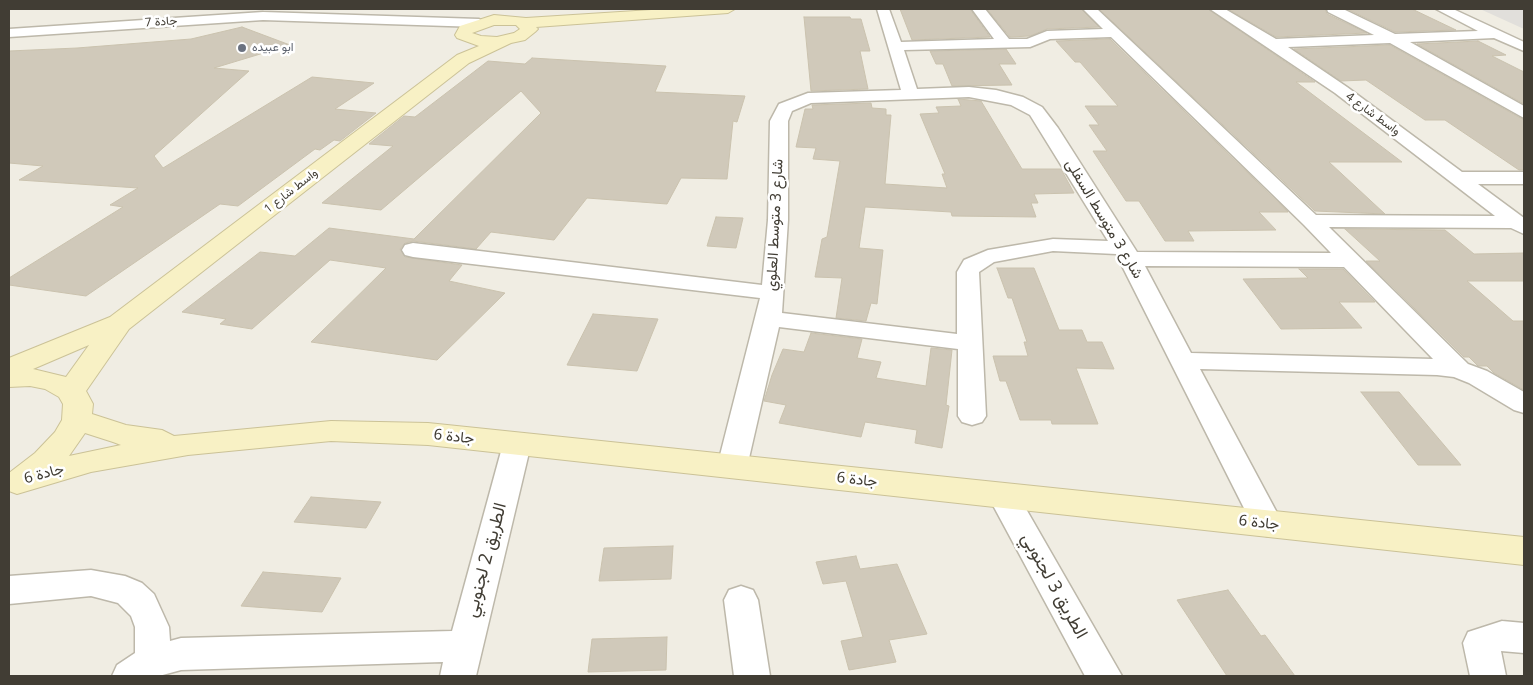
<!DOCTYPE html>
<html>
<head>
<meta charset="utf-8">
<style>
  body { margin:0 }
  #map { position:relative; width:1533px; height:685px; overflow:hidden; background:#f0ede3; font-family:"Noto Sans",sans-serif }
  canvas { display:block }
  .frame { position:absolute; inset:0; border:10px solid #413d34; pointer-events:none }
</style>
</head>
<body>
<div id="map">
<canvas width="1533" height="685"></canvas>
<div class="frame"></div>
</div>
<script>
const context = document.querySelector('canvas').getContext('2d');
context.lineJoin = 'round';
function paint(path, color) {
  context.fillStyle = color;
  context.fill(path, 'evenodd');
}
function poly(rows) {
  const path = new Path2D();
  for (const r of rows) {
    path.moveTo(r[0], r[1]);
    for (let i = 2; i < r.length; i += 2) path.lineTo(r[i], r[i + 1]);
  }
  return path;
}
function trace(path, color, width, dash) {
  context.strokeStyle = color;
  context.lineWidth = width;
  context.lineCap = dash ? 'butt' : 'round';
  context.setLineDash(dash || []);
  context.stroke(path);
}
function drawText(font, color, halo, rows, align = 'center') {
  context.font = font + ' "Noto Sans",Vazirmatn,sans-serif';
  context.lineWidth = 5;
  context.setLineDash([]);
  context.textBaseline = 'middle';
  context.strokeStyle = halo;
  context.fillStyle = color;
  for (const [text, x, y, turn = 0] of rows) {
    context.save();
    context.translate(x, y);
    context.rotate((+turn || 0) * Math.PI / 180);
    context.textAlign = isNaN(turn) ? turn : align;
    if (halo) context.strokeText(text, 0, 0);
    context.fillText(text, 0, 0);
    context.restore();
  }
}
const parking = poly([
  [1480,9,1524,9,1524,29]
]);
const building = poly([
  [900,9,970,9,990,37,912,40,900,9],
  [987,9,1081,9,1099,27,1047,29,1030,36,1010,37,987,9],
  [1099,9,1208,9,1315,82,1296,82,1402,162,1329,162,1385,214,1315,211,1099,9],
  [1228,9,1325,9,1327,14,1367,33,1276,37,1228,9],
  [1347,9,1412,9,1456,30,1395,32,1347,9],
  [804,17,850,17,851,19,861,19,870,51,860,51,868,89,811,91,804,17],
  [242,27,290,45,214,68,249,71,154,156,163,168,312,77,374,83,335,109,376,113,340,141,334,140,320,150,315,149,238,206,220,204,86,296,9,285,9,278,123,207,110,205,138,188,19,180,43,166,9,163,9,51,77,48,191,39,242,27],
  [1110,39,1288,212,1259,212,1276,230,1188,231,1194,241,1165,241,1139,201,1126,201,1093,151,1107,151,1089,125,1099,125,1085,106,1118,106,1080,62,1075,62,1056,41,1110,39],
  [1478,41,1506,55,1492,56,1524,72,1524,104,1417,44,1478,41],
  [1390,45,1524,120,1524,170,1519,170,1445,120,1425,120,1366,80,1341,81,1294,49,1390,45],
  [1006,49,1016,64,999,64,1012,85,952,86,943,64,936,64,930,51,1006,49],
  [532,58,666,66,655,92,745,96,737,122,733,121,727,179,681,178,667,204,587,198,554,240,491,232,476,249,413,241,405,243,400,249,405,257,462,265,449,281,505,293,437,360,311,342,386,268,330,260,252,329,220,324,226,319,182,312,260,252,295,256,329,228,414,239,541,113,521,91,381,210,322,203,393,146,369,144,404,116,415,117,488,61,525,64,532,58],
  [958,99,981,101,1022,169,1061,169,1074,193,1034,194,1038,203,1031,203,1036,217,952,216,951,212,865,207,859,248,883,250,877,304,871,303,866,321,836,318,842,278,815,277,822,239,827,237,840,161,813,159,816,148,796,147,805,109,813,109,812,105,871,103,872,108,886,109,886,115,891,115,885,184,947,188,942,174,945,174,920,114,939,113,936,107,961,106,958,99],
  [716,217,743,218,736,248,707,246,716,217],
  [1345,229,1445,230,1474,254,1524,253,1524,281,1467,281,1513,321,1524,321,1524,390,1494,373,1487,366,1478,366,1469,357,1464,357,1366,261,1380,261,1345,229],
  [997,268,1034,268,1059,330,1082,330,1087,342,1102,342,1114,369,1076,368,1098,424,1052,424,1051,420,1020,420,1006,381,1000,381,993,356,1028,356,1024,342,1027,342,1012,298,1008,298,997,268],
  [1299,269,1343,269,1375,302,1339,302,1362,328,1281,329,1243,279,1308,278,1299,269],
  [593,314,658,319,637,371,567,365,593,314],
  [811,333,862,339,857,358,881,362,876,378,926,386,931,348,952,350,946,405,949,406,942,448,915,443,917,430,865,422,861,437,779,423,786,405,764,401,772,375,783,349,804,352,811,333],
  [1361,392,1399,392,1461,465,1418,465,1361,392],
  [311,497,381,502,366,528,294,522,311,497],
  [673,546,671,579,599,581,604,548,673,546],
  [856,556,860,569,897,564,927,634,889,640,896,662,849,670,841,641,863,637,846,581,823,584,816,562,856,556],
  [263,572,341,578,322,612,241,606,263,572],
  [1228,590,1261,636,1265,635,1295,676,1227,676,1177,600,1228,590],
  [667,637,666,670,588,672,592,639,667,637]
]);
const street = poly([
  [877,9,889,9,901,42,994,39,972,9,985,9,1009,39,1027,39,1047,31,1103,29,1083,9,1097,9,1316,215,1495,216,1335,93,1210,9,1225,9,1276,39,1374,35,1328,12,1327,9,1343,9,1395,34,1478,31,1436,9,1453,9,1524,42,1524,51,1494,38,1410,42,1524,106,1524,118,1390,43,1288,47,1347,87,1462,172,1524,172,1524,184,1478,184,1524,218,1524,234,1511,228,1329,227,1468,364,1487,371,1524,392,1524,413,1514,410,1469,383,1454,377,1437,375,1200,369,1283,524,1278,532,1267,536,1256,532,1116,254,1053,251,994,262,979,272,986,416,982,422,972,425,962,422,958,416,958,349,779,327,747,467,742,474,732,477,722,474,717,467,760,298,413,257,405,255,402,250,405,245,413,243,762,285,768,220,770,121,779,104,808,93,901,90,877,9],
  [1111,37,1304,225,1331,253,1137,252,1058,128,1042,107,1023,97,996,90,969,87,917,89,904,50,1030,47,1050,39,1111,37],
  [969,97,1011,105,1030,115,1108,241,1053,239,988,250,964,260,957,272,957,334,782,313,788,220,788,121,792,111,811,103,969,97],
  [1145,266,1344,267,1433,359,1191,353,1145,266],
  [263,12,479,19,486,23,479,27,263,20,9,37,9,29,263,12],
  [517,434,527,437,531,444,476,676,440,676,443,662,181,670,159,676,112,676,117,665,135,653,135,627,131,616,118,603,91,596,9,604,9,576,91,570,125,576,142,583,154,594,169,627,170,641,181,638,452,631,503,444,507,437,517,434],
  [1003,485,1014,488,1122,676,1085,676,988,496,992,488,1003,485],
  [741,586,753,590,758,600,770,676,734,676,724,600,729,590,741,586],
  [1502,621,1524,623,1524,653,1501,651,1506,676,1470,676,1463,643,1468,632,1502,621]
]);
const secondary = poly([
  [667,9,735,9,728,13,536,27,538,29,535,32,525,40,511,43,469,63,129,329,86,391,93,404,92,414,126,425,162,430,174,436,331,421,428,423,1524,537,1524,565,428,445,331,441,188,455,91,472,17,494,9,491,9,473,35,453,55,432,62,420,63,404,59,397,45,389,30,386,9,387,9,358,110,317,457,55,479,46,457,38,455,35,460,26,494,15,526,18,667,9],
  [494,25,516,25,520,29,514,33,497,37,481,36,472,33,494,25],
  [89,345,66,377,33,369,89,345],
  [85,433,113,442,121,445,69,456,85,433]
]);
const markers = [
  [242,48,5,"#6b7280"]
];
const farStreetnames = [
  ["جادة 7",161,22,-4],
  ["واسط شارع 4",1373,114,36],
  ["واسط شارع 1",291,191,-38]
];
const farWorshipnames = [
  ["ابو عبيده",252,48]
];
const streetNames = [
  ["شارع 3 متوسط السفلى",1104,219,59],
  ["شارع 3 متوسط العلوي",775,225,-87],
  ["جادة 6",454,437,6],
  ["جادة 6",44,474,-15],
  ["جادة 6",857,480,6],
  ["جادة 6",1259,523,6]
];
const nearStreetnames = [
  ["الطريق 2 لجنوبي",486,560,-75],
  ["الطريق 3 لجنوبي",1054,586,61]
];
paint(parking, '#e1dfdb');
paint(building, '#d0c9ba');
trace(building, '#cac2ae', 1);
trace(street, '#bdb8aa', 3);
trace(secondary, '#cbc297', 2);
paint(street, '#fff');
paint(secondary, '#f8f1c5');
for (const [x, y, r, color] of markers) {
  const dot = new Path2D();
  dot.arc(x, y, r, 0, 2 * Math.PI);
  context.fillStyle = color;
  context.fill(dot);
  trace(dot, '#fff', 2);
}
drawText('12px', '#413d34', '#fff', farStreetnames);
drawText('12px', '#5b616d', '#fff', farWorshipnames, 'left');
drawText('15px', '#413d34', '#fff', streetNames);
drawText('18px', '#413d34', '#fff', nearStreetnames);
</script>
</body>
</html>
